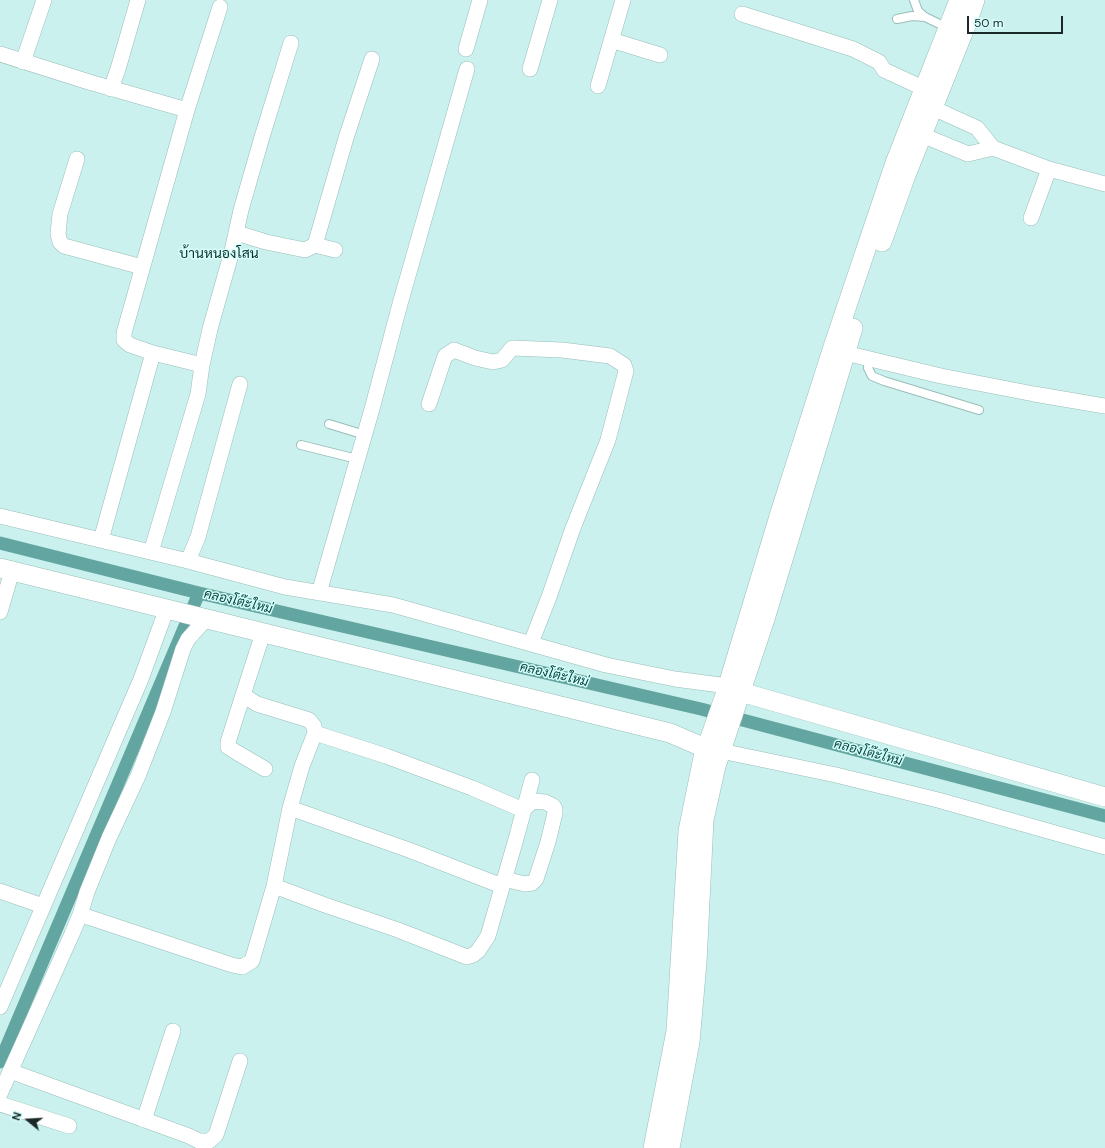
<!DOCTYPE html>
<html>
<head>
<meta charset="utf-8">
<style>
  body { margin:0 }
  #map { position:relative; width:1105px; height:1148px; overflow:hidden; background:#caf1ed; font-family:"DM Sans",sans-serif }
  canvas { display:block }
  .north { position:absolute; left:8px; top:1100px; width:40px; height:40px; -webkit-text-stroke:3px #d7fffb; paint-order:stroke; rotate:288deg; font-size:11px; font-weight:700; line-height:16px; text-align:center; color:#1a2928 }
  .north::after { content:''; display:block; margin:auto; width:14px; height:18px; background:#1a2928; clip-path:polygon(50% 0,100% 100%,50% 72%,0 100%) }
  .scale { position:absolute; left:967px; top:16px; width:96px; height:18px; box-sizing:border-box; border:2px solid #1a2928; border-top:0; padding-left:5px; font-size:12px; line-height:14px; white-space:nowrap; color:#1a2928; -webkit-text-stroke:3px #d7fffb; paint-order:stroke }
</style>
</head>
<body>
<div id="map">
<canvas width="1105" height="1148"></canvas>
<div class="north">N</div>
<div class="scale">50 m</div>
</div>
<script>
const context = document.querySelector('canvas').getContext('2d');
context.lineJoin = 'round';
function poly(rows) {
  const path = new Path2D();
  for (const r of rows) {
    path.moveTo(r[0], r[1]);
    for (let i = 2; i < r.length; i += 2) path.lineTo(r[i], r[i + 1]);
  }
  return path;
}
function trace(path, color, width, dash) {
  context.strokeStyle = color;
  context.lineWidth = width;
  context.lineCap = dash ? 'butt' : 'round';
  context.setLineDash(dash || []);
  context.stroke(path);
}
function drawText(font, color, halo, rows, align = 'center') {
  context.font = font + ' "DM Sans",Sarabun,sans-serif';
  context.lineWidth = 3;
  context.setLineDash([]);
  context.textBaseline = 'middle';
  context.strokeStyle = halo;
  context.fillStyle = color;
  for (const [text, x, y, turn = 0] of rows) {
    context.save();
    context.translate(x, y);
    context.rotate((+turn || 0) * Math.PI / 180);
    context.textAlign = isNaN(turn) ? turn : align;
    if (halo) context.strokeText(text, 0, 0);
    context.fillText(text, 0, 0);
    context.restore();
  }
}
const canal = poly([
  [0,543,199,593,701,709,1105,816],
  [0,1062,199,593]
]);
const service = poly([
  [914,0,918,11,925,17,948,28],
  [897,19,912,16,925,17],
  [869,359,868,368,872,376,884,381,979,410],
  [329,424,365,435],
  [301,445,357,459]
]);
const minor = poly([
  [742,14,853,49,879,62,884,70,925,89],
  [611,40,660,55],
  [466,49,480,0],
  [0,54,89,82,187,110],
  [23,62,44,0],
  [530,69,550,0],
  [598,86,623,0],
  [111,89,118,69,138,0],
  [933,108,977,128,993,148,1049,169,1105,184],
  [922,135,968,154,993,148],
  [77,159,60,214,58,234,60,242,64,246,142,267],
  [1031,218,1049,169],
  [237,233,266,242,305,250,315,245,346,138,372,59],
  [315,245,335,250],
  [845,353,941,376,1034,394,1105,406],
  [202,365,153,353,130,345,124,340,124,333,187,110,220,7],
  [429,404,445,356,454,350,475,358,493,362,502,360,512,348,562,350,610,356,624,365,626,371,608,440,573,528,549,597,531,643],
  [0,516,188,561,285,587,393,605,606,665,675,679,728,686],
  [101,540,153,353],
  [151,552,198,394,202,365,210,329,232,251,241,210,262,137,291,43],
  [188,561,198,537,240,384],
  [319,593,372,409,400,304,467,69],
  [0,612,12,571],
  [243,695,228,742,228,747,236,752,265,769],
  [315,733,386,756,472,788,523,810],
  [721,751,836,775,938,800,1105,847],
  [290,808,409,850,502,886],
  [504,879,525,884,532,883,536,879,548,842,555,813,555,809,553,806,545,802,533,801,523,810],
  [274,886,325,905,398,930,467,957,473,955,478,951,488,936,516,839,532,780],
  [0,891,43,906],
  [80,915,91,918,232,965,242,967,252,961,274,886,290,808,302,766,315,733,314,726,309,720,257,704,243,695,263,633],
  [0,1007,141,679,167,608],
  [10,1071,189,1136,199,1141,209,1141,216,1135,240,1061],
  [0,1094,72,934,80,915,87,892,109,838,138,776,163,712,183,649,188,639,206,619],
  [0,1104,69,1126],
  [144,1120,173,1031]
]);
const tertiary = poly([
  [882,242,906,175,967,23,975,0],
  [0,568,670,733,705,748,717,750],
  [730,687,741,692,1105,797],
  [653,1148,676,1031,688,831,705,748,710,738,725,695,780,513,833,347,895,163,959,0],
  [670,1148,690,1042,697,963,704,820,716,766,765,619,853,328]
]);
const waterNames = [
  ["คลองโต๊ะใหม่",238,602,13],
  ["คลองโต๊ะใหม่",554,675,13],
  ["คลองโต๊ะใหม่",868,753,15]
];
const quarterNames = [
  ["บ้านหนองโสน",219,254]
];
trace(canal, '#63a5a0', 13);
trace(service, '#98beba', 10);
trace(minor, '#98beba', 16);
trace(tertiary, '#98beba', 20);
trace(service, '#fff', 8);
trace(minor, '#fff', 15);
trace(tertiary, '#fff', 19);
drawText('italic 13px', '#074643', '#d7fffb', waterNames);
drawText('14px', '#0d302e', '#d7fffb', quarterNames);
</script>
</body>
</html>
